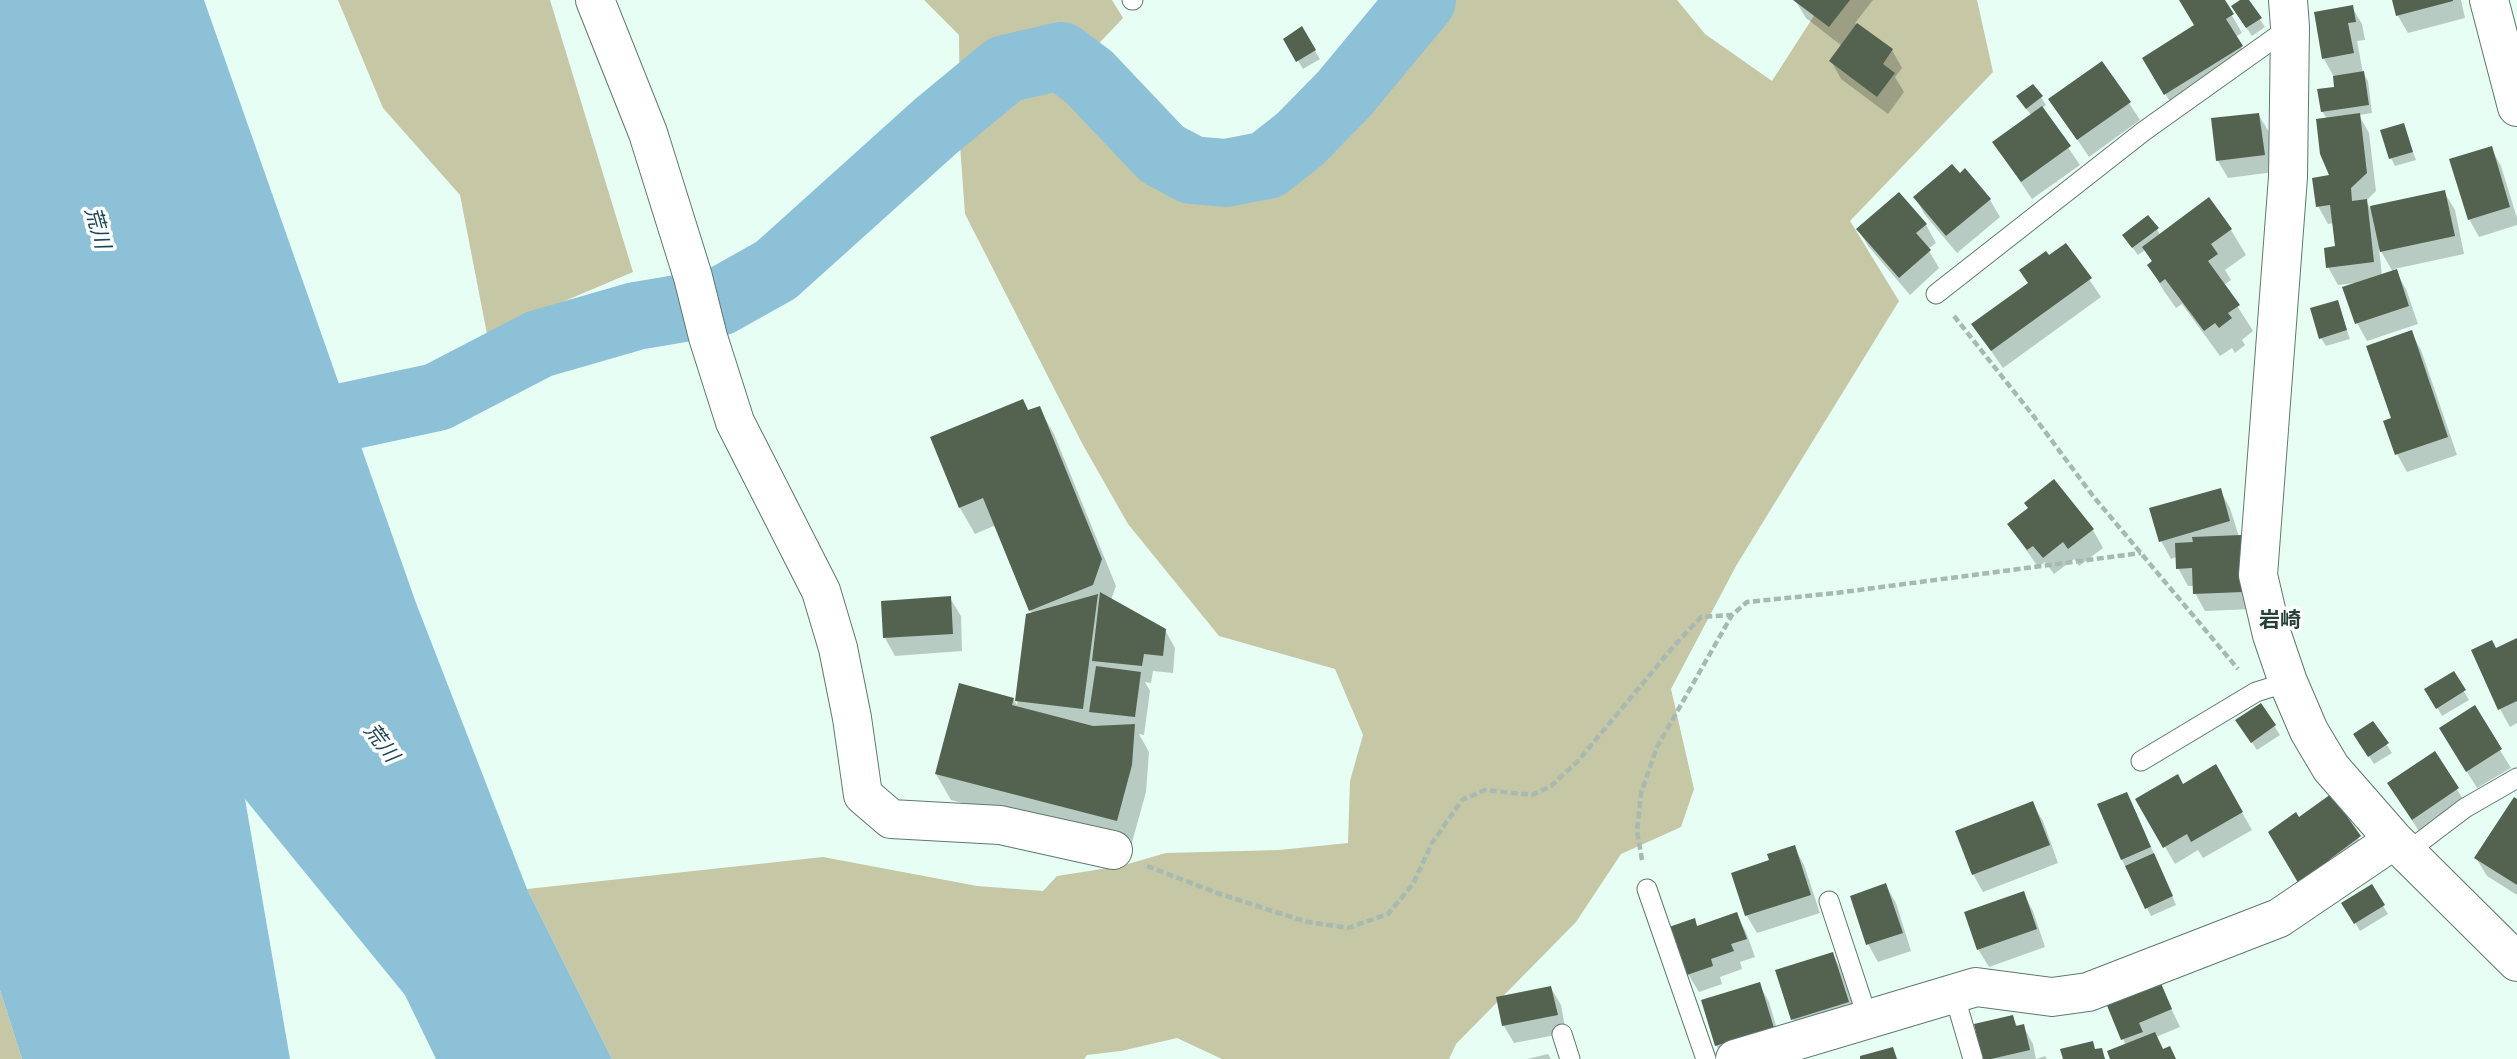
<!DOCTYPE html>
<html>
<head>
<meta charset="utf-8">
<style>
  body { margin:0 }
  canvas { display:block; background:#e6fef4 }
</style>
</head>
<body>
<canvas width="2517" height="1059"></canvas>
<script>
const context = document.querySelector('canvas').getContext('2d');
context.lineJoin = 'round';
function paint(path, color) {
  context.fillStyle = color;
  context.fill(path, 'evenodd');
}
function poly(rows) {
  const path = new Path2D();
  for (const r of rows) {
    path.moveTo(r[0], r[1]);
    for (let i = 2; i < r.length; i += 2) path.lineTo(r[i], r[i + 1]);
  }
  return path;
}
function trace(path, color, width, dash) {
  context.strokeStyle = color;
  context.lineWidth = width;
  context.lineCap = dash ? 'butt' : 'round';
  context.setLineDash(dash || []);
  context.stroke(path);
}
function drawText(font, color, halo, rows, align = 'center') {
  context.font = font + ' Mulish,"Noto Sans JP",sans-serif';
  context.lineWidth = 7;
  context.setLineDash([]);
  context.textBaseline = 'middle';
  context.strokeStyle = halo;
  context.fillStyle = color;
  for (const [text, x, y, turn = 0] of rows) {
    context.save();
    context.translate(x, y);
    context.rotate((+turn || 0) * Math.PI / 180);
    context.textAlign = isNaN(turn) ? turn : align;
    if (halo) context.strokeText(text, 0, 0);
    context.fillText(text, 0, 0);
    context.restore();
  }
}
const green = poly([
  [338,0,550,0,633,272,487,334,460,195,383,108],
  [924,0,1112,0,1123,18,1085,58,1118,131,1171,175,1204,189,1250,183,1296,155,1327,149,1400,60,1444,0,1677,0,1705,34,1772,81,1819,8,1827,0,1977,0,1993,72,1850,221,1899,301,1736,566,1671,689,1694,789,1681,827,1621,854,1576,922,1456,1044,1449,1059,1222,1059,1177,1038,1121,1051,1087,1055,1084,1059,612,1059,527,889,823,857,977,886,1043,891,1057,876,1121,866,1166,853,1279,850,1348,843,1350,781,1363,735,1335,669,1219,636,1128,524,1083,445,965,214,960,145,959,35],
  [0,990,22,1059,0,1059]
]);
const water = poly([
  [0,0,204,0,416,603,527,889,612,1059,436,1059,405,995,245,799,290,1059,22,1059,0,990]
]);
const shadow = poly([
  [1795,0,1873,0,1855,23,1892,50,1902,68,1895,77,1904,92,1888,114,1841,79,1831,61,1842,46,1806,18],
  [2180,0,2223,0,2242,33,2235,37,2252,65,2176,111,2154,76,2196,26],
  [2244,0,2247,0,2265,27,2252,36,2238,15],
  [2394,0,2461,0,2465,18,2408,33,2398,16],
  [2352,7,2362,24,2365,40,2357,41,2363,73,2368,81,2372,113,2359,115,2369,133,2376,191,2366,201,2370,208,2444,192,2455,210,2464,254,2394,269,2406,289,2418,324,2367,341,2357,323,2345,288,2356,283,2338,285,2328,267,2337,248,2334,223,2328,224,2318,206,2332,177,2327,119,2322,111,2336,88,2334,77,2324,59],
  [2379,248,2393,272,2382,276],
  [1301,29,1320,59,1303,69,1285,40],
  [2041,97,2046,105,2042,109,2080,165,2032,199,1994,143,2032,116,2023,105],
  [2051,100,2129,103,2140,120,2089,157],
  [2258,114,2269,132,2274,172,2228,178,2218,161,2213,120],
  [2403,125,2416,160,2395,166,2391,158],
  [2491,148,2501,166,2517,218,2517,225,2479,237,2469,219],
  [1915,197,1990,200,2000,217,1957,253,1925,215],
  [1926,225,1936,243,1928,249,1939,268,1910,295,1869,247,1858,230],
  [2157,229,2160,235,2231,230,2246,255,2225,270,2231,280,2224,285,2253,331,2242,340,2245,345,2235,353,2232,348,2220,356,2182,304,2176,308,2164,291,2149,265,2153,263,2145,250,2138,255,2129,243],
  [2066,245,2101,297,2003,368,1973,325,2029,284,2049,258],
  [2337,302,2350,339,2326,346,2321,338],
  [2411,332,2421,350,2457,455,2407,472,2397,454,2393,419],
  [1039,408,1054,434,1116,586,1111,600,1165,630,1175,648,1173,673,1153,671,1151,683,1145,682,1150,691,1144,735,1139,734,1149,752,1146,792,1131,846,951,800,936,774,1013,699,1017,705,1028,615,1032,614,996,525,975,534,960,508,932,438],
  [2054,481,2093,530,2103,548,2079,566,2074,559,2054,574,2045,562,2038,567,2009,525,2029,509],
  [2220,490,2230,508,2239,537,2250,554,2252,609,2205,611,2195,593,2195,586,2188,586,2178,568,2177,557,2171,559,2161,541],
  [950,598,961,616,962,651,895,656,885,638],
  [2517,640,2517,723,2510,727,2500,709,2495,650],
  [2453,673,2469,700,2442,716,2427,690],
  [2261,705,2280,735,2257,750,2243,729],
  [2474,708,2511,768,2477,788,2451,746],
  [2373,723,2392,753,2374,764,2356,735],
  [2434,753,2468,807,2423,837,2399,801],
  [2216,767,2252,830,2203,858,2198,850,2175,864,2138,800,2183,786],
  [2126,794,2136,812,2176,905,2151,916,2122,860,2099,805],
  [2330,797,2370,855,2341,881,2299,820],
  [2517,801,2517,895,2487,876,2476,858],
  [2032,803,2043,821,2058,863,1983,892,1973,874],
  [1794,847,1804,865,1820,913,1757,933,1747,916,1734,874,1772,861],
  [1886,886,1896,903,1911,951,1878,962,1868,944],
  [2371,886,2388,914,2360,931,2344,904],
  [2023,893,2033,911,2045,947,1989,967,1978,949],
  [1736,914,1746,932,1755,957,1740,962,1742,969,1720,977,1722,984,1699,992,1688,974,1694,920,1698,927],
  [1832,954,1843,972,1857,1020,1803,1037,1793,1019],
  [2159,983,2180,1027,2156,1037,2164,1051,2176,1059,2112,1059,2126,1046,2109,1004],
  [1759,984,1769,1002,1782,1046,1724,1059,1716,1045],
  [1551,988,1561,1005,1566,1033,1514,1043,1504,1026,1498,998],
  [2012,1017,2018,1027,2023,1026,2033,1044,2036,1059,2045,1056,2047,1059,1984,1059],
  [1548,1054,1551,1059,1527,1059]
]);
const river = poly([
  [260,435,437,397,539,344,636,316,719,302,776,270,936,126,1005,69,1061,56,1089,77,1162,154,1192,170,1226,173,1267,165,1300,139,1344,94,1422,0]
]);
const building = poly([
  [1793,0,1850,0,1829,27],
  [2179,0,2225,0,2234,14,2226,19,2243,46,2164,95,2142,58,2194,25],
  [2240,0,2249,0,2262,18,2246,28,2231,6],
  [2392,0,2453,0,2453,1,2396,16],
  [2353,5,2356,22,2348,23,2354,53,2322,59,2314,12],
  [1857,23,1893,49,1883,64,1895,73,1877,97,1829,61],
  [1302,26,1316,50,1296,62,1283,39],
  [2102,61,2131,102,2077,140,2048,99],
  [2364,71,2369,105,2321,112,2317,89,2334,87,2333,76],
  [2033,84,2043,96,2026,109,2016,96],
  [2042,106,2071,146,2021,182,1992,142],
  [2259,113,2265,155,2216,161,2211,118],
  [2360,113,2367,173,2351,188,2352,201,2367,199,2374,262,2326,268,2324,248,2335,246,2330,205,2316,207,2312,178,2329,175,2320,154,2316,119],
  [2404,123,2413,152,2389,159,2380,130],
  [2492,146,2510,207,2468,220,2449,159],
  [1952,164,1960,173,1965,168,1991,199,1946,236,1913,197],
  [2445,190,2455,236,2380,252,2370,206],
  [1899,192,1927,224,1916,233,1931,250,1899,278,1856,229],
  [2209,197,2232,229,2211,244,2218,254,2208,261,2240,305,2228,313,2232,318,2219,328,2215,323,2204,331,2165,279,2160,283,2147,265,2152,261,2142,247],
  [2148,215,2159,228,2132,248,2122,235],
  [2066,243,2092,278,1991,351,1971,324,2028,283,2019,270,2046,251,2049,255],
  [2397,269,2409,306,2355,324,2342,287],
  [2338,300,2347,330,2319,339,2310,308],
  [2412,330,2448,437,2395,455,2383,421,2391,418,2366,346],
  [1023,399,1028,410,1040,406,1102,559,1093,585,1029,611,983,498,959,508,930,437],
  [2054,479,2094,529,2068,549,2063,542,2043,558,2033,546,2027,550,2007,524,2028,508,2024,503],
  [2221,488,2230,521,2159,542,2149,508],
  [2241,535,2243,592,2193,594,2192,568,2176,569,2175,543,2193,542,2192,537],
  [1100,592,1166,629,1163,656,1144,654,1142,666,1092,661],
  [1098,594,1083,709,1015,701,1026,614],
  [951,596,953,634,883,638,881,601],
  [2517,638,2517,701,2498,710,2471,650,2492,640,2496,648],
  [1096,666,1141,672,1135,717,1089,712],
  [2454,671,2466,690,2436,709,2424,689],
  [959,683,1014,698,1012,705,1093,726,1135,724,1132,765,1117,821,935,774],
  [2261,703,2276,725,2251,743,2235,720],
  [2475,705,2502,749,2466,772,2439,728],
  [2373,721,2389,743,2368,757,2353,734],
  [2435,751,2459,788,2412,820,2387,783],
  [2216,764,2243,812,2191,842,2187,834,2163,848,2135,799,2178,774,2183,784],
  [2127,792,2151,847,2121,860,2097,804],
  [2331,794,2361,836,2330,859,2333,862,2300,886,2268,832,2296,812,2299,817],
  [2514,797,2517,799,2517,885,2474,858],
  [2033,801,2050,845,1972,875,1955,831],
  [1795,845,1811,895,1745,916,1731,873,1769,860,1767,854],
  [2154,853,2173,896,2145,909,2125,866],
  [1886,883,1903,933,1866,945,1850,896],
  [2372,884,2385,905,2354,924,2341,903],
  [2024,891,2037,929,1977,950,1964,912],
  [1737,912,1747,939,1731,944,1734,951,1711,959,1713,966,1687,975,1669,927,1695,918,1697,926],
  [1833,952,1849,1002,1791,1020,1775,970],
  [2160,981,2172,1009,2139,1023,2143,1032,2121,1040,2106,1003],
  [1760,982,1774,1028,1715,1046,1701,1000],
  [1551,986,1558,1015,1502,1026,1496,997],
  [2013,1015,2016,1026,2024,1024,2030,1050,1991,1059,1982,1059,1974,1024],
  [2155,1032,2163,1049,2170,1046,2176,1059,2110,1059,2107,1051],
  [2093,1041,2095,1049,2102,1048,2105,1059,2063,1059,2060,1049],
  [1893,1047,1897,1059,1860,1059,1860,1056]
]);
const path = poly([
  [1954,316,2035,418,2093,496,2238,669],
  [1642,860,1637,831,1641,793,1657,747,1732,615,1747,602,1836,593,2141,553],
  [1147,866,1217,893,1307,922,1348,928,1388,914,1413,884,1432,843,1462,800,1485,790,1532,795,1551,786,1578,761,1673,647,1701,617,1732,615]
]);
const lane = poly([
  [1132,0,1133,0],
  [1936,294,2144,131,2290,27],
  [2141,761,2256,692,2288,682],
  [2407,852,2465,808,2517,778],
  [1647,889,1706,1059],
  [1829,901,1868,1019],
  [1954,994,1973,1059],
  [1562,1034,1570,1059]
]);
const street = poly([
  [595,0,648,133,693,277,708,337,735,422,821,591,838,648,852,718,863,795,891,819,1000,825,1113,850],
  [2288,0,2290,27,2288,177,2258,575,2272,635,2288,682,2309,731,2331,768,2394,840,2517,962],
  [1735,1059,1976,987,2052,997,2088,992,2279,918,2394,840]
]);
const secondary = poly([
  [2489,0,2517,107]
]);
const waterNames = [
  ["荒川",97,228,74],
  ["荒川",381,743,53]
];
const neighbourhoodNames = [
  ["岩崎",2280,621]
];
paint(green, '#c5c7a5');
paint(water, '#8cc1d8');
paint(shadow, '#0003');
trace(river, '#8cc1d8', 68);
paint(building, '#53634f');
trace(lane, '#5e796e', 21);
trace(street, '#5e796e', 40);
trace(secondary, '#5e796e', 40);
trace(path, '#a6bab2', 4.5, [7, 3.5]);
trace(lane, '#fff', 19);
trace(street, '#fff', 38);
trace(secondary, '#fff', 38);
drawText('italic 21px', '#1a4758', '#fff', waterNames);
drawText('bold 21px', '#284138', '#fff', neighbourhoodNames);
</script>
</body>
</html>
